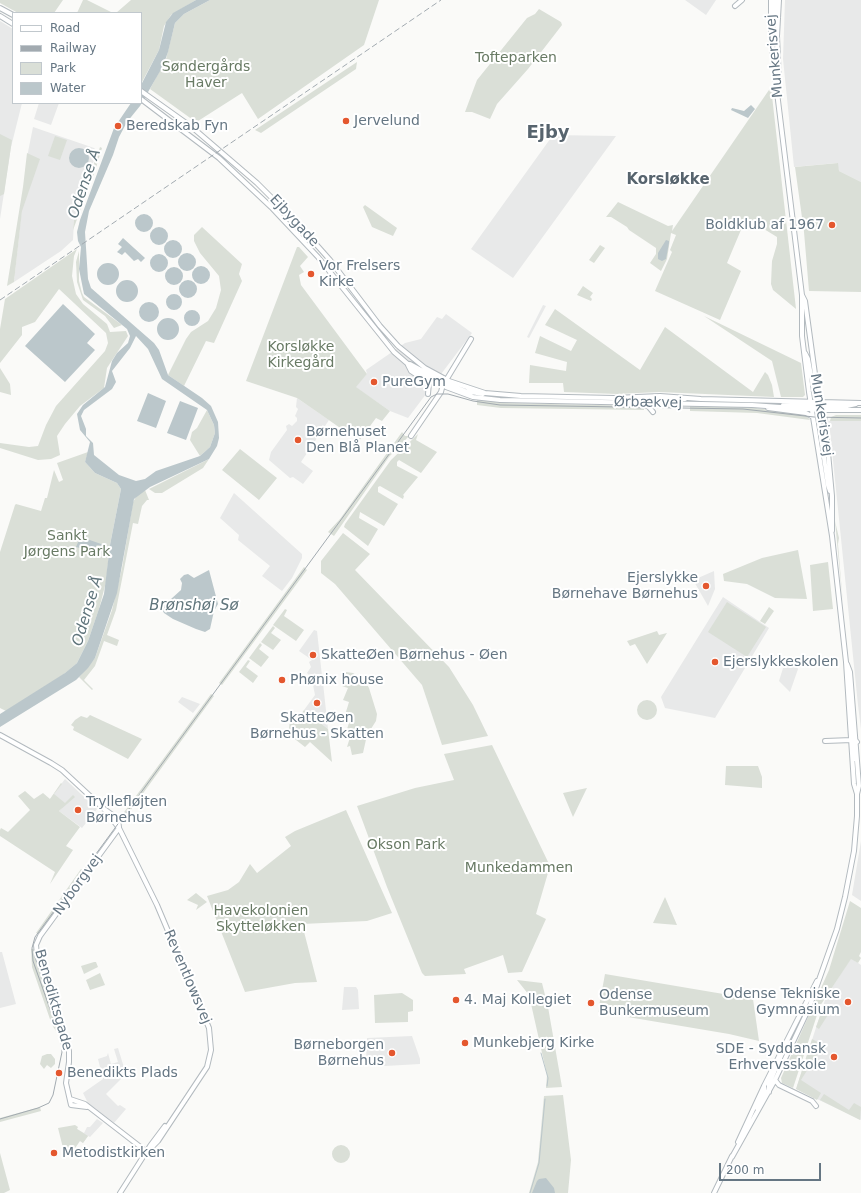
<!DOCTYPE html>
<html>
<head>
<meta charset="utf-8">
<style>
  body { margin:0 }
  #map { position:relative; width:861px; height:1193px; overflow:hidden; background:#fafaf8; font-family:"DejaVu Sans",sans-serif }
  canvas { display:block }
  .legend { position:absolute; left:12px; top:12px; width:130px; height:92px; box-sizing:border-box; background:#fff; border:1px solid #c1c8cd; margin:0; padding:5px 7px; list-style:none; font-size:12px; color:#657683 }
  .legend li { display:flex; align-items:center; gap:8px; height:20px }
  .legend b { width:20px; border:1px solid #c1c8cd }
  .scale { position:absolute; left:719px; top:1163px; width:102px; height:18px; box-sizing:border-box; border:2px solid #657683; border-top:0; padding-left:5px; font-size:12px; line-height:14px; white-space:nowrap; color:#657683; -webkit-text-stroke:3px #fff; paint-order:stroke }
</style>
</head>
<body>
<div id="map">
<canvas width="861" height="1193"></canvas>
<ul class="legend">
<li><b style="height:5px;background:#fff"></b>Road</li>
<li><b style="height:5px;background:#a2aab0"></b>Railway</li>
<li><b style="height:11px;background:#dadfd7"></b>Park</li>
<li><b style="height:11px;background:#bbc7cb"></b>Water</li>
</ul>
<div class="scale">200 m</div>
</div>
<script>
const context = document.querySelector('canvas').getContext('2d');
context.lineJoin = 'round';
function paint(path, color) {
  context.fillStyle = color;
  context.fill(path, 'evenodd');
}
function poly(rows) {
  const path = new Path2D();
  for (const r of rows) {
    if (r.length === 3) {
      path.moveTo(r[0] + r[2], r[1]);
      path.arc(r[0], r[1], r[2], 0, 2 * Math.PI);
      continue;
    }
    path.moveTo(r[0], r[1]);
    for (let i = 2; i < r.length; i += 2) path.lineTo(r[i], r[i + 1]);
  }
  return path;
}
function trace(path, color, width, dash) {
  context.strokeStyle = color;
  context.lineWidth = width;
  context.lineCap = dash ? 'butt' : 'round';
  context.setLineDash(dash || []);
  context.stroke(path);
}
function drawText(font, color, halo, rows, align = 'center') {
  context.font = font + ' "DejaVu Sans",sans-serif';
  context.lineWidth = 4;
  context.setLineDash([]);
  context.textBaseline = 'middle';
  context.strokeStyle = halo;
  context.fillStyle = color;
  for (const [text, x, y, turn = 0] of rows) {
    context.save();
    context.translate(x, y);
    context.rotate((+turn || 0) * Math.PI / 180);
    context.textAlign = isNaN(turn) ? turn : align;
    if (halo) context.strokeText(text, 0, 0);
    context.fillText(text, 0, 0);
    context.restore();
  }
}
const built = poly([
  [685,0,716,0,706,15],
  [785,0,861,0,861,182,839,171,837,163,794,167,783,59],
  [0,21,13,29,13,103,22,103,11,147,0,219],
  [39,103,59,103,51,125,34,119],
  [33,127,94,148,97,151,74,220,73,240,61,251,14,282,28,152],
  [553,135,616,136,513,278,471,249],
  [543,305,546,306,529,338,527,337],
  [446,314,472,333,408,418,390,411,355,387,367,374,366,370,405,343,421,339,437,317,442,319],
  [297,398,329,420,301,462,313,471,303,484,293,477,290,478,269,460,271,452,287,430,286,426,289,424,292,426,297,421,297,418,295,416,298,409,296,407],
  [829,421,861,421,861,729,858,705],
  [234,493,302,554,302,558,292,578,282,591,262,576,270,566,238,540,239,535,220,518],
  [714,571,715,589,708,606,692,578,697,576,698,578],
  [723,597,769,628,715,718,665,708,661,697],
  [314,630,317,631,322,676,317,682,311,683,311,677,307,673,311,667,309,662,312,660,299,651],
  [784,665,796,666,798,669,790,692,779,681],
  [323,683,328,729,304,710,315,695,313,685],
  [182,697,200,704,193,713,178,702],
  [65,779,97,809,82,828,59,811,62,808,50,799],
  [861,841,861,901,852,895],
  [0,952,2,952,16,1004,0,1008],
  [851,958,861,965,861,1120,796,1089,826,997],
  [344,987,356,987,358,990,359,1009,342,1010],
  [412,1036,420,1059,420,1064,385,1066,368,1063,366,1061,367,1038],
  [118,1048,126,1074,106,1094,118,1106,120,1105,126,1109,114,1123,88,1103,83,1093,103,1079,98,1059,107,1056,108,1053,111,1064,118,1062,114,1049],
  [97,1119,103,1123,90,1137,88,1136,83,1143,73,1136,77,1129,84,1133,87,1127,90,1127]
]);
const green = poly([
  [0,0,63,0,54,13,18,13,0,3],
  [83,0,87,0,113,13,77,13],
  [131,0,196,0,171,15,164,26,159,50,142,82,141,81,141,13,116,13],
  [210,0,379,0,364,45,258,119,242,93,198,121,193,120,150,89,166,59,175,23,184,14],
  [539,9,561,22,562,25,528,69,497,104,490,119,472,112,465,112,477,80,527,18,535,14],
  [357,62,356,69,261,133,255,130],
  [771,87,796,309,773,290,771,284,772,261,777,244,777,237,746,218,727,263,741,271,720,320,655,291,672,252,670,250,676,235,671,233,667,259,661,271,650,263,656,254,656,248,629,230,627,227,611,217,606,217,618,202,668,226,673,225,672,231],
  [0,134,12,140,4,194,0,196],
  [55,136,67,140,60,160,48,156],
  [100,147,102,148,95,171,73,230,74,220],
  [27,153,40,159,22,211,14,282,7,286,23,187],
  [838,163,839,171,861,182,861,292,809,291,804,232,795,167],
  [365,205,397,228,393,236,372,227,363,207],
  [202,227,242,264,239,274,242,281,214,343,206,341,184,386,168,375,186,339,191,332,208,321,216,308,221,290,219,276,200,253,194,241,194,235],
  [600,245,605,248,594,263,589,260],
  [297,247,299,247,308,257,300,266,304,272,299,275,301,285,367,374,356,387,390,411,382,421,376,418,359,441,297,398,246,381],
  [77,249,74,256,72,276,76,294,83,304,107,324,110,332,126,331,128,336,107,368,104,388,80,406,65,424,57,436,60,455,51,459,38,460,0,448,0,443,29,447,38,446,46,425,56,406,105,351,108,343,106,333,59,289,35,322,22,327,22,335,0,363,0,329,5,299],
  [79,251,79,281,82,293,84,297,122,325,114,328,105,316,83,300,77,282,76,262],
  [583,286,593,293,590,297,592,299,591,301,577,295],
  [555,309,640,370,665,327,753,392,765,372,768,375,772,385,774,397,659,392,617,394,564,392,563,383,529,383,530,365,566,371,567,362,535,353,540,336,571,351,577,340,545,325],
  [704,316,801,363,805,395,803,397,781,397,772,361],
  [0,368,10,384,11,395,0,392],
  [477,400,504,403,644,406,644,410,501,408,477,405],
  [690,406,749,407,806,415,810,420,757,413,690,411],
  [207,410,214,425,215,433,210,447,200,456,190,440,192,432,197,428],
  [836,415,861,415,861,421,830,421,831,417],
  [402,432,405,436,409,436,389,457,334,536,328,532,340,519],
  [418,434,416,440,437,452,421,473,399,460,397,462,397,466,418,477,403,495,404,496,403,499,380,486,378,487,378,492,398,504,384,526,360,512,359,518,378,529,368,546,344,527,345,524,391,460],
  [240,449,277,478,259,500,222,470],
  [88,452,85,462,95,473,117,483,121,489,110,545,106,582,99,609,88,641,77,663,63,675,6,711,0,708,0,552,15,505,16,504,41,511,45,498,47,498,54,470,59,482,63,480,57,463],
  [209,459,203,468,162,493,155,493,149,489],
  [145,490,149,500,147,500,142,506,138,524,133,523,116,610,107,635,119,640,117,646,104,641,95,666,84,680,93,689,92,690,79,677,95,658,112,610,122,568,133,502,137,495],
  [835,521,839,538,838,544,843,605],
  [343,533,370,554,355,570,449,667,473,705,488,736,442,745,422,685,335,584,321,573,321,561],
  [798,550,807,599,775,598,747,584,724,581,723,574,762,558],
  [828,562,833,609,813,611,810,565],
  [304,567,307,570,222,685,219,683],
  [727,602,766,627,747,657,708,632],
  [769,607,774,611,765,624,760,621],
  [285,609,287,610,284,616,304,630,296,641,273,625],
  [273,626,275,628,271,633,281,640,273,650,261,642],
  [657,631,659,635,667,633,647,664,635,644,630,646,627,641],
  [260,643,262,645,259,649,269,657,261,667,249,658],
  [248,660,250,661,246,667,258,676,253,683,239,672],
  [346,672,353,673,365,681,369,688,377,714,376,721,367,735,363,753,352,755,350,746,347,747,352,731,347,729,351,717,345,715,349,702,343,700,348,688,342,686],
  [211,694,214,696,125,818,122,815],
  [647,710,10],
  [304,710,328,729,332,762,310,742,305,747,287,733,289,729,290,719,295,722],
  [90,715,142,739,128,759,73,730,74,727,71,725,75,720,81,716,87,718],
  [492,745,550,866,536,914,546,919,522,972,508,973,503,955,464,969,466,974,425,976,422,973,387,887,357,806,415,788,454,780,444,754],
  [726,766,758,766,762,777,762,788,725,785],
  [61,783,62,784,54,794,65,803,73,795,75,797,59,811,80,827,66,846,73,850,50,884,55,872,0,836,0,830,1,828,8,832,30,810,18,796,25,791,34,799,43,793,50,799],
  [587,788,586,790,573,817,563,793],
  [346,810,392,913,367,921,302,924,317,982,295,983,245,992,207,896,228,890,239,882,250,864,257,873,291,846,285,837,295,831],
  [81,869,86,873,40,935,36,933],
  [196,893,207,902,196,910,198,905,187,900],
  [665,897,677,925,653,923],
  [850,901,861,908,861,952,859,956,861,958,858,963,851,959,820,1006,793,1088,782,1083,781,1078,829,970],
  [31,949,34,949,62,1035,56,1031,52,1025,32,967],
  [94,962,96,962,98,967,84,974,81,966],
  [100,973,105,985,90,990,86,980],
  [605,974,753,999,759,1041,729,1034,598,1012],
  [517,980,542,983,548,1007,562,1087,546,1088,547,1075,529,995],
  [402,993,413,1000,413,1011,408,1012,408,1022,375,1023,374,995],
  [824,1005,831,1010,819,1029,816,1027],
  [812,1039,823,1045,801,1080,821,1093,817,1100,796,1089],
  [47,1054,51,1054,55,1059,55,1064,51,1068,47,1065,44,1069,40,1064,42,1056],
  [824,1094,849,1110,854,1103,861,1107,860,1120,820,1100],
  [563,1095,571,1160,568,1193,529,1193,538,1162,544,1096],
  [40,1107,41,1111,0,1122,0,1118],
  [75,1125,78,1127,77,1129,88,1136,83,1143,80,1141,69,1157,64,1152,58,1128],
  [341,1154,9],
  [0,1153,10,1190,4,1193,0,1193]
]);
const water = poly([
  [196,0,210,0,184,14,175,23,168,52,163,66,140,106,127,122,119,137,113,155,89,211,85,232,88,279,91,288,154,343,159,350,168,375,202,398,211,406,218,422,219,438,217,446,209,459,150,487,134,499,117,593,95,658,88,668,76,680,0,727,0,714,65,673,77,663,88,641,104,594,110,545,121,489,117,483,95,473,85,462,90,442,80,430,77,414,83,405,105,387,112,361,117,353,128,343,130,336,127,329,84,294,79,269,81,247,78,241,77,232,80,220,114,128,131,103,141,103,141,85,159,50,166,22,173,13],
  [136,336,148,349,162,379,207,410,214,425,215,433,210,447,200,456,156,471,145,479,136,481,119,475,94,455,93,443,86,436,86,429,81,416,84,410,112,389,116,382,112,371,130,348],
  [751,105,755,109,748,118,731,110,732,108,744,111],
  [79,158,10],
  [144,223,9],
  [159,236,9],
  [123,238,145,258,141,262,138,259,134,261,125,252,122,255,117,252,122,247,118,244],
  [666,240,669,241,669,243,666,259,662,261,658,259,658,253],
  [173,249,9],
  [187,262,9],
  [159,263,9],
  [108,274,11],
  [201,275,9],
  [174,276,9],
  [188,289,9],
  [127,291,11],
  [174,302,8],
  [149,312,10],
  [63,304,95,334,87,343,95,350,65,382,25,346],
  [192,318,8],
  [168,329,11],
  [148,393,166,401,156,428,137,421],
  [180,401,198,408,186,440,167,433],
  [84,538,104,545,105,546,97,545,92,551,76,547,79,540],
  [209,570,218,604,214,611,210,629,205,632,196,629,173,619,164,613,161,608,181,590,182,583,180,579,184,575,188,574,194,578],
  [546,1178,554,1188,555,1193,532,1193,537,1181,539,1179]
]);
const stream = poly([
  [541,1053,548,1078,547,1086],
  [530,1193,539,1163,545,1099]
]);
const secondary = poly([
  [771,0,771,39,774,68,802,295,802,336,809,392,832,536,846,662,854,784,857,794],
  [735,6,742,0],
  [0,8,13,15],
  [0,16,13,24],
  [775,24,775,0],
  [779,83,777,36,779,0],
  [141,91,193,128,257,183,298,224,330,260,380,326,398,346,425,368,449,381,485,393,521,396,614,398,660,396,701,399,861,403],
  [141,99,219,158,271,207,318,257,394,352,416,371,446,387,473,397,500,400,752,405,822,410,861,410],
  [802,295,805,301,818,396,825,420,832,496,832,531],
  [805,353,808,359,816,403],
  [410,364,443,382],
  [408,365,411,371,429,383,428,394],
  [445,382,471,339],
  [437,383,443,383,465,391,483,394],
  [811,402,817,410,828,485,830,491],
  [653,403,656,400,685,399],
  [623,404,648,406,653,412],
  [783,405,812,405],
  [819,406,847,406,856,404],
  [768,408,806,413,813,417],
  [411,436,441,392,443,384],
  [850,703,853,737,857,742],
  [0,735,51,763,62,770,104,809,119,828,157,905,209,1028,211,1050,207,1067,158,1141,147,1152],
  [853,740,855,759],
  [825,741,852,740],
  [104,809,118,819,119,827],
  [775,1080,779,1085,812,1101,816,1106],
  [769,1092,769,1084,787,1042],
  [70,1099,85,1104,147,1152],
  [87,1107,71,1105,66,1083,69,1062,69,1051,37,955,36,945,40,936,119,828],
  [757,1108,765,1091,764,1086],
  [738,1142,764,1086,817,981],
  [732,1157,775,1080,809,1008,837,929,845,897,854,851,857,816,857,794,859,786,850,672,847,664],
  [120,1193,150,1146,165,1126],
  [714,1193,732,1156]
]);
const tram = poly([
  [0,1119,38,1108,49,1103,53,1095,62,1052,61,1040,33,961,32,948,35,937,431,397,437,394,448,394,473,401,500,405,743,409,814,417,861,418]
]);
const rail = poly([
  [0,300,441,0]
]);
const markers = [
  [346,121,4,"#e4572e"],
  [118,126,4,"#e4572e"],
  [832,225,4,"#e4572e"],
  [311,274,4,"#e4572e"],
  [374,382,4,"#e4572e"],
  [298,440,4,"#e4572e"],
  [706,586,4,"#e4572e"],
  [313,655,4,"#e4572e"],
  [715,662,4,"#e4572e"],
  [282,680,4,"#e4572e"],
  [317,703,4,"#e4572e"],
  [78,810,4,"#e4572e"],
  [456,1000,4,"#e4572e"],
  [848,1002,4,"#e4572e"],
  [591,1003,4,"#e4572e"],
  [465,1043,4,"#e4572e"],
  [392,1053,4,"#e4572e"],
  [834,1057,4,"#e4572e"],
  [59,1073,4,"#e4572e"],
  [54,1153,4,"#e4572e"]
];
const streetNames = [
  ["Munkerisvej",775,56,-95],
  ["Ejbygade",294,221,47],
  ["Ørbækvej",648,403,1],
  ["Munkerisvej",821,415,81],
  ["Nyborgvej",78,885,-54],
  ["Reventlowsvej",187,977,67],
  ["Benediktsgade",53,1000,74]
];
const parkNames = [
  ["Tofteparken",516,58],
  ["Søndergårds",206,67],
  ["Haver",206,83],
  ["Korsløkke",301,347],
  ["Kirkegård",301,363],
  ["Sankt",67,536],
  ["Jørgens Park",67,552],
  ["Okson Park",406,845],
  ["Munkedammen",519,868],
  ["Havekolonien",261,911],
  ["Skytteløkken",261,927]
];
const poiNames = [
  ["Jervelund",354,121],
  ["Beredskab Fyn",126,126],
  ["Boldklub af 1967",824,225,"right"],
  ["Vor Frelsers",319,266],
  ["Kirke",319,282],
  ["PureGym",382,382],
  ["Børnehuset",306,432],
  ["Den Blå Planet",306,448],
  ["Ejerslykke",698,578,"right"],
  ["Børnehave Børnehus",698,594,"right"],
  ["SkatteØen Børnehus - Øen",321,655],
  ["Ejerslykkeskolen",723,662],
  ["Phønix house",290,680],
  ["SkatteØen",317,718,"center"],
  ["Børnehus - Skatten",317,734,"center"],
  ["Tryllefløjten",86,802],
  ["Børnehus",86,818],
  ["Odense Tekniske",840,994,"right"],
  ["Gymnasium",840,1010,"right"],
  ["Odense",599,995],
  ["Bunkermuseum",599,1011],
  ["4. Maj Kollegiet",464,1000],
  ["Munkebjerg Kirke",473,1043],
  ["Børneborgen",384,1045,"right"],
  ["Børnehus",384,1061,"right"],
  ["SDE - Syddansk",826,1049,"right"],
  ["Erhvervsskole",826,1065,"right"],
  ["Benedikts Plads",67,1073],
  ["Metodistkirken",62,1153]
];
const neighbourhoodNames = [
  ["Korsløkke",668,180]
];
const waterNames = [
  ["Odense Å",85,184,-71],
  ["Brønshøj Sø",194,606],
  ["Odense Å",88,611,-73]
];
const districtNames = [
  ["Ejby",548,133]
];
paint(built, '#e8e9e9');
paint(green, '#dadfd7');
paint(water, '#bbc7cb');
trace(stream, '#bbc7cb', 1);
trace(secondary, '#b3babf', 6);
trace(secondary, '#fff', 4);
trace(tram, '#a2aab0', 1);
trace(rail, '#a2aab0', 1, [6, 3]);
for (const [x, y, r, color] of markers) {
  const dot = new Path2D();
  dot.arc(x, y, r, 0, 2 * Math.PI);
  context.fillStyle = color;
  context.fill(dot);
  trace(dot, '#fff', 1.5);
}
drawText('14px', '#657683', '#fff', streetNames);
drawText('14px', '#687a64', '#fff', parkNames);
drawText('14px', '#657683', '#fff', poiNames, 'left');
drawText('bold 15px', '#57646e', '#fff', neighbourhoodNames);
drawText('italic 15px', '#60757c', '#fff', waterNames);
drawText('bold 18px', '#57646e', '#fff', districtNames);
</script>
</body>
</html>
